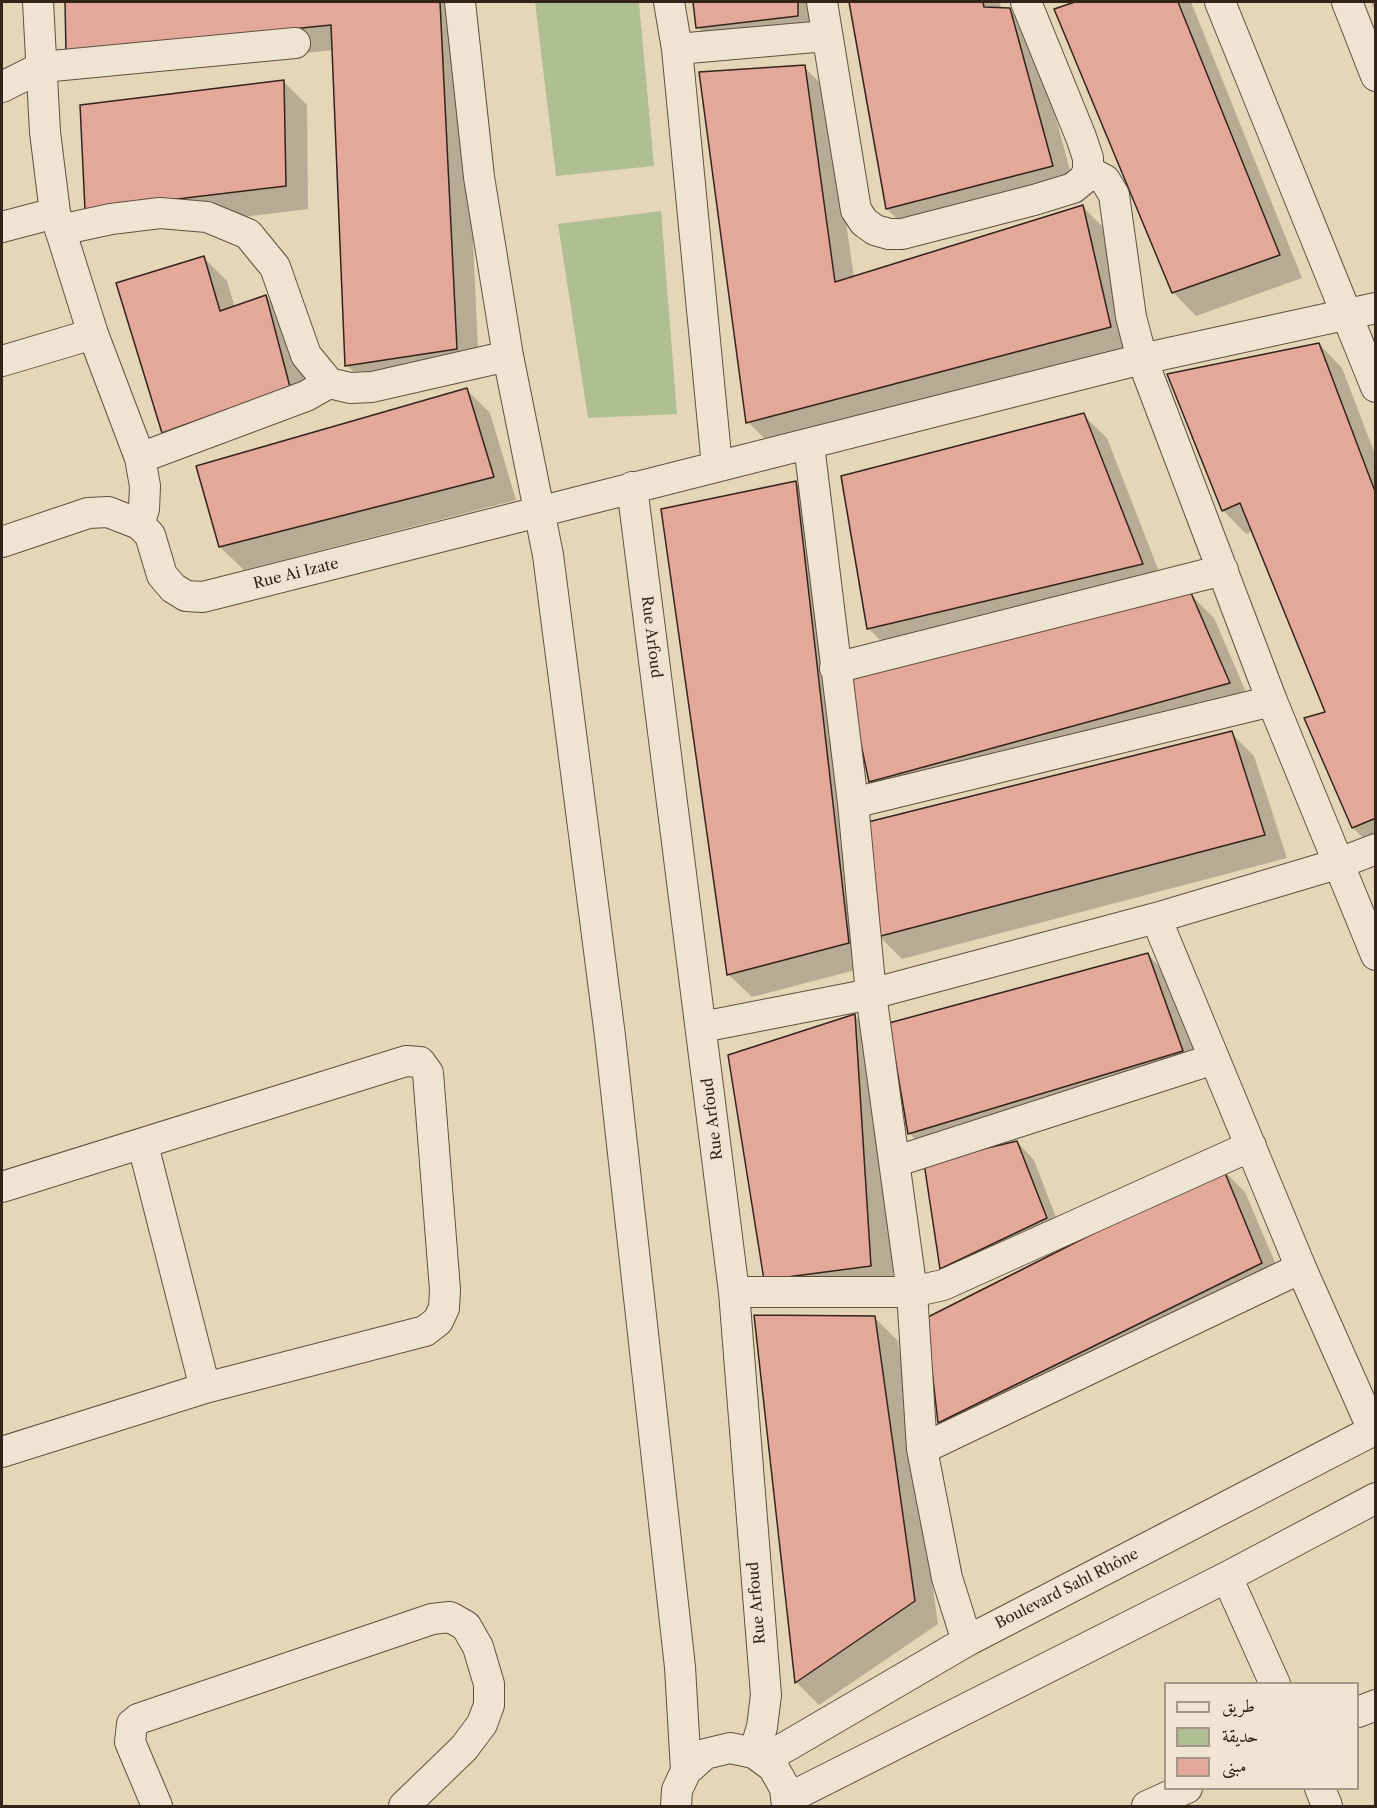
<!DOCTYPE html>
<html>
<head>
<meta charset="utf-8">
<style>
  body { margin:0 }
  #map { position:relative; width:1377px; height:1808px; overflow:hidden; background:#e6d6b8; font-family:"Libre Caslon Text",Amiri,serif }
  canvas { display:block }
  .frame { position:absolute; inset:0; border:3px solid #342318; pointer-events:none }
  .legend { position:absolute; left:1164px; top:1682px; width:195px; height:108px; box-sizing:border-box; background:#efe4d1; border:2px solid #a49787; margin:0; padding:8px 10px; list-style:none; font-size:18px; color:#342318 }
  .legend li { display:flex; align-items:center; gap:12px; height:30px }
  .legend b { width:30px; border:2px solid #a49787 }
</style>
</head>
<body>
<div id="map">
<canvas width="1377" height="1808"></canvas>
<div class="frame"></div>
<ul class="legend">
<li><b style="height:8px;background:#efe4d1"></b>طريق</li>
<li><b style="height:16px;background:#b0bf93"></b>حديقة</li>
<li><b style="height:16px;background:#e4a89b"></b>مبنى</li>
</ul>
</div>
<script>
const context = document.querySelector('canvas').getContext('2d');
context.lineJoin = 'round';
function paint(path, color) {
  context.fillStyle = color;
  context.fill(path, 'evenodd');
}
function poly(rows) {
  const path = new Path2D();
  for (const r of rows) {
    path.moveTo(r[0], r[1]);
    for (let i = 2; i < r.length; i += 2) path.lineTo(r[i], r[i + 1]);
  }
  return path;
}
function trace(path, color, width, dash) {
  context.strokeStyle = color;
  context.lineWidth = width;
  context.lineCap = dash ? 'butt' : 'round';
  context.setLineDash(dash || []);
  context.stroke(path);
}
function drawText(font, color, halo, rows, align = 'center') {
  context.font = font + ' "Libre Caslon Text",serif';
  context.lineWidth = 4.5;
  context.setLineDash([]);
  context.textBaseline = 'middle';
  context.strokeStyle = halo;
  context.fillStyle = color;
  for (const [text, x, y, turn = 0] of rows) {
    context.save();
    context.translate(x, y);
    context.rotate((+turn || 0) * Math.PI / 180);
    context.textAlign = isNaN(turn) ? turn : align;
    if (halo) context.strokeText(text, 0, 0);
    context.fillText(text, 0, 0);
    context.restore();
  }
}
const green = poly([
  [535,2,639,2,654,166,556,176],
  [661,211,677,414,588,418,558,224]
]);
const shadow = poly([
  [67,2,462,2,479,372,370,389,347,365,334,50,91,74,68,51],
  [695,2,819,2,821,39,721,51,698,27],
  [850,2,1000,2,1001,10,1010,10,1033,33,1075,189,910,232,887,209],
  [1080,2,1191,2,1302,278,1196,316,1173,292,1056,10],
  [1371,2,1376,2,1376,14],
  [804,67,827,90,854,278,1083,207,1106,230,1133,350,771,445,748,422],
  [284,82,307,105,308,209,110,233],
  [204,258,227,281,235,308,266,297,289,320,312,410,186,456,163,432],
  [1319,344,1342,368,1376,457,1376,850,1353,828,1327,713,1253,531,1246,534,1223,510,1169,375],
  [467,390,490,413,516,500,244,570,220,547],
  [1083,415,1107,438,1165,587,892,652,868,628],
  [795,482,819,506,871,966,752,997,728,974],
  [1191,595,1214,618,1252,706,893,804,870,781],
  [1231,733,1254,756,1287,858,902,959,879,936],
  [1148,955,1171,978,1205,1074,933,1157,910,1134,891,1024],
  [855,1016,878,1039,894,1289,765,1280],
  [1017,1142,1034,1160,1063,1236,959,1286,941,1268],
  [1222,1169,1245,1192,1285,1286,963,1446,940,1423,928,1318],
  [875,1318,898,1341,938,1624,819,1705,796,1682]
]);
const building = poly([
  [65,2,440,2,457,349,345,366,331,25,66,52,65,2],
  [693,2,798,2,798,16,696,28,693,2],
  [849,2,983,2,984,7,1010,8,1053,166,886,209,849,2],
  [1075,2,1178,2,1280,255,1172,293,1054,9,1075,2],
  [805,65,835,282,1083,205,1111,327,746,423,699,72,805,65],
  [284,80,286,186,85,210,80,105,284,80],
  [204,256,220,311,266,295,290,387,162,433,116,283,204,256],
  [1319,343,1376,494,1376,818,1352,828,1304,718,1325,712,1240,503,1222,511,1167,374,1319,343],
  [467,388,494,477,219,547,196,466,467,388],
  [1084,413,1143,564,867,629,841,476,1084,413],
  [796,481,849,943,727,975,661,509,796,481],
  [1191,593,1230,683,869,782,847,679,1191,593],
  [1232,731,1265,835,877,937,864,823,1232,731],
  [1148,953,1183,1051,908,1134,889,1023,1148,953],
  [855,1014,871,1266,764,1280,728,1055,855,1014],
  [1017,1141,1047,1218,940,1269,924,1163,1017,1141],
  [1223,1168,1262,1263,938,1423,926,1318,1223,1168],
  [754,1315,875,1316,915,1601,795,1683,754,1315]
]);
const minor = poly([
  [38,2,45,132,55,213,93,334,140,458,145,486,144,509,139,524],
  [460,2,479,177,508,356,548,555,610,1036,680,1667,686,1771],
  [669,2,677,49,717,466],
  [822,2,856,210,864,222,875,230,889,234,902,234,1034,200,1073,188,1084,179,1088,171,1088,158,1081,137,1026,2],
  [1220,2,1376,387],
  [1347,2,1376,76],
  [677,49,826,36],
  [2,87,42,67,295,43],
  [1088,171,1105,180,1114,195,1131,317,1142,359,1272,701,1376,955],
  [2,227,55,213],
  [60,230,111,219,160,213,207,217,248,234,275,267,306,355,329,383,350,388,372,387,508,356],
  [2,361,93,334],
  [809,445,853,803,871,994,912,1292,922,1449,947,1578,967,1641],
  [140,458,306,396,329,383],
  [632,487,734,1292,766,1695,762,1727,754,1753],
  [2,542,88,513,108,512,139,524,150,535,162,575,173,588,186,596,203,597,1142,359,1376,308],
  [835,668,1223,570],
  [853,803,1272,701],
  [1156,918,1301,1268,1373,1430],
  [702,1027,871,994,1156,918,1337,864,1376,849],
  [143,1145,205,1388],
  [894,1162,1214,1059],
  [2,1187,406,1061,420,1062,428,1073,445,1290,444,1308,438,1321,425,1331,205,1388,2,1452],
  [734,1292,912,1292,943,1285,1251,1146],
  [922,1449,1301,1268],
  [1227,1577,1275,1684],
  [1358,1712,1376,1705],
  [765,1759,967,1641,1376,1429],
  [1320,1788,1327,1806],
  [787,1799,1227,1577,1376,1498],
  [157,1806,130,1742,132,1724,138,1719,432,1619,450,1617,466,1626,478,1647,489,1684,489,1705,482,1724,464,1748,404,1806],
  [676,1806,677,1790,686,1771,705,1754,730,1748,754,1753,773,1767,785,1788,787,1806],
  [1147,1806,1187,1788]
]);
const streetNames = [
  ["Rue Ai Izate",296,574,-14],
  ["Rue Arfoud",651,637,83],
  ["Rue Arfoud",713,1119,-97],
  ["Boulevard Sahl Rhône",1067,1589,-27],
  ["Rue Arfoud",757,1603,-95]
];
paint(green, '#b0bf93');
paint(shadow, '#0003');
paint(building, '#e4a89b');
trace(building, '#342318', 1.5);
trace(minor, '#605040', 32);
trace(minor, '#efe4d1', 30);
drawText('15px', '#342318', '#efe4d1', streetNames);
</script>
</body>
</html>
